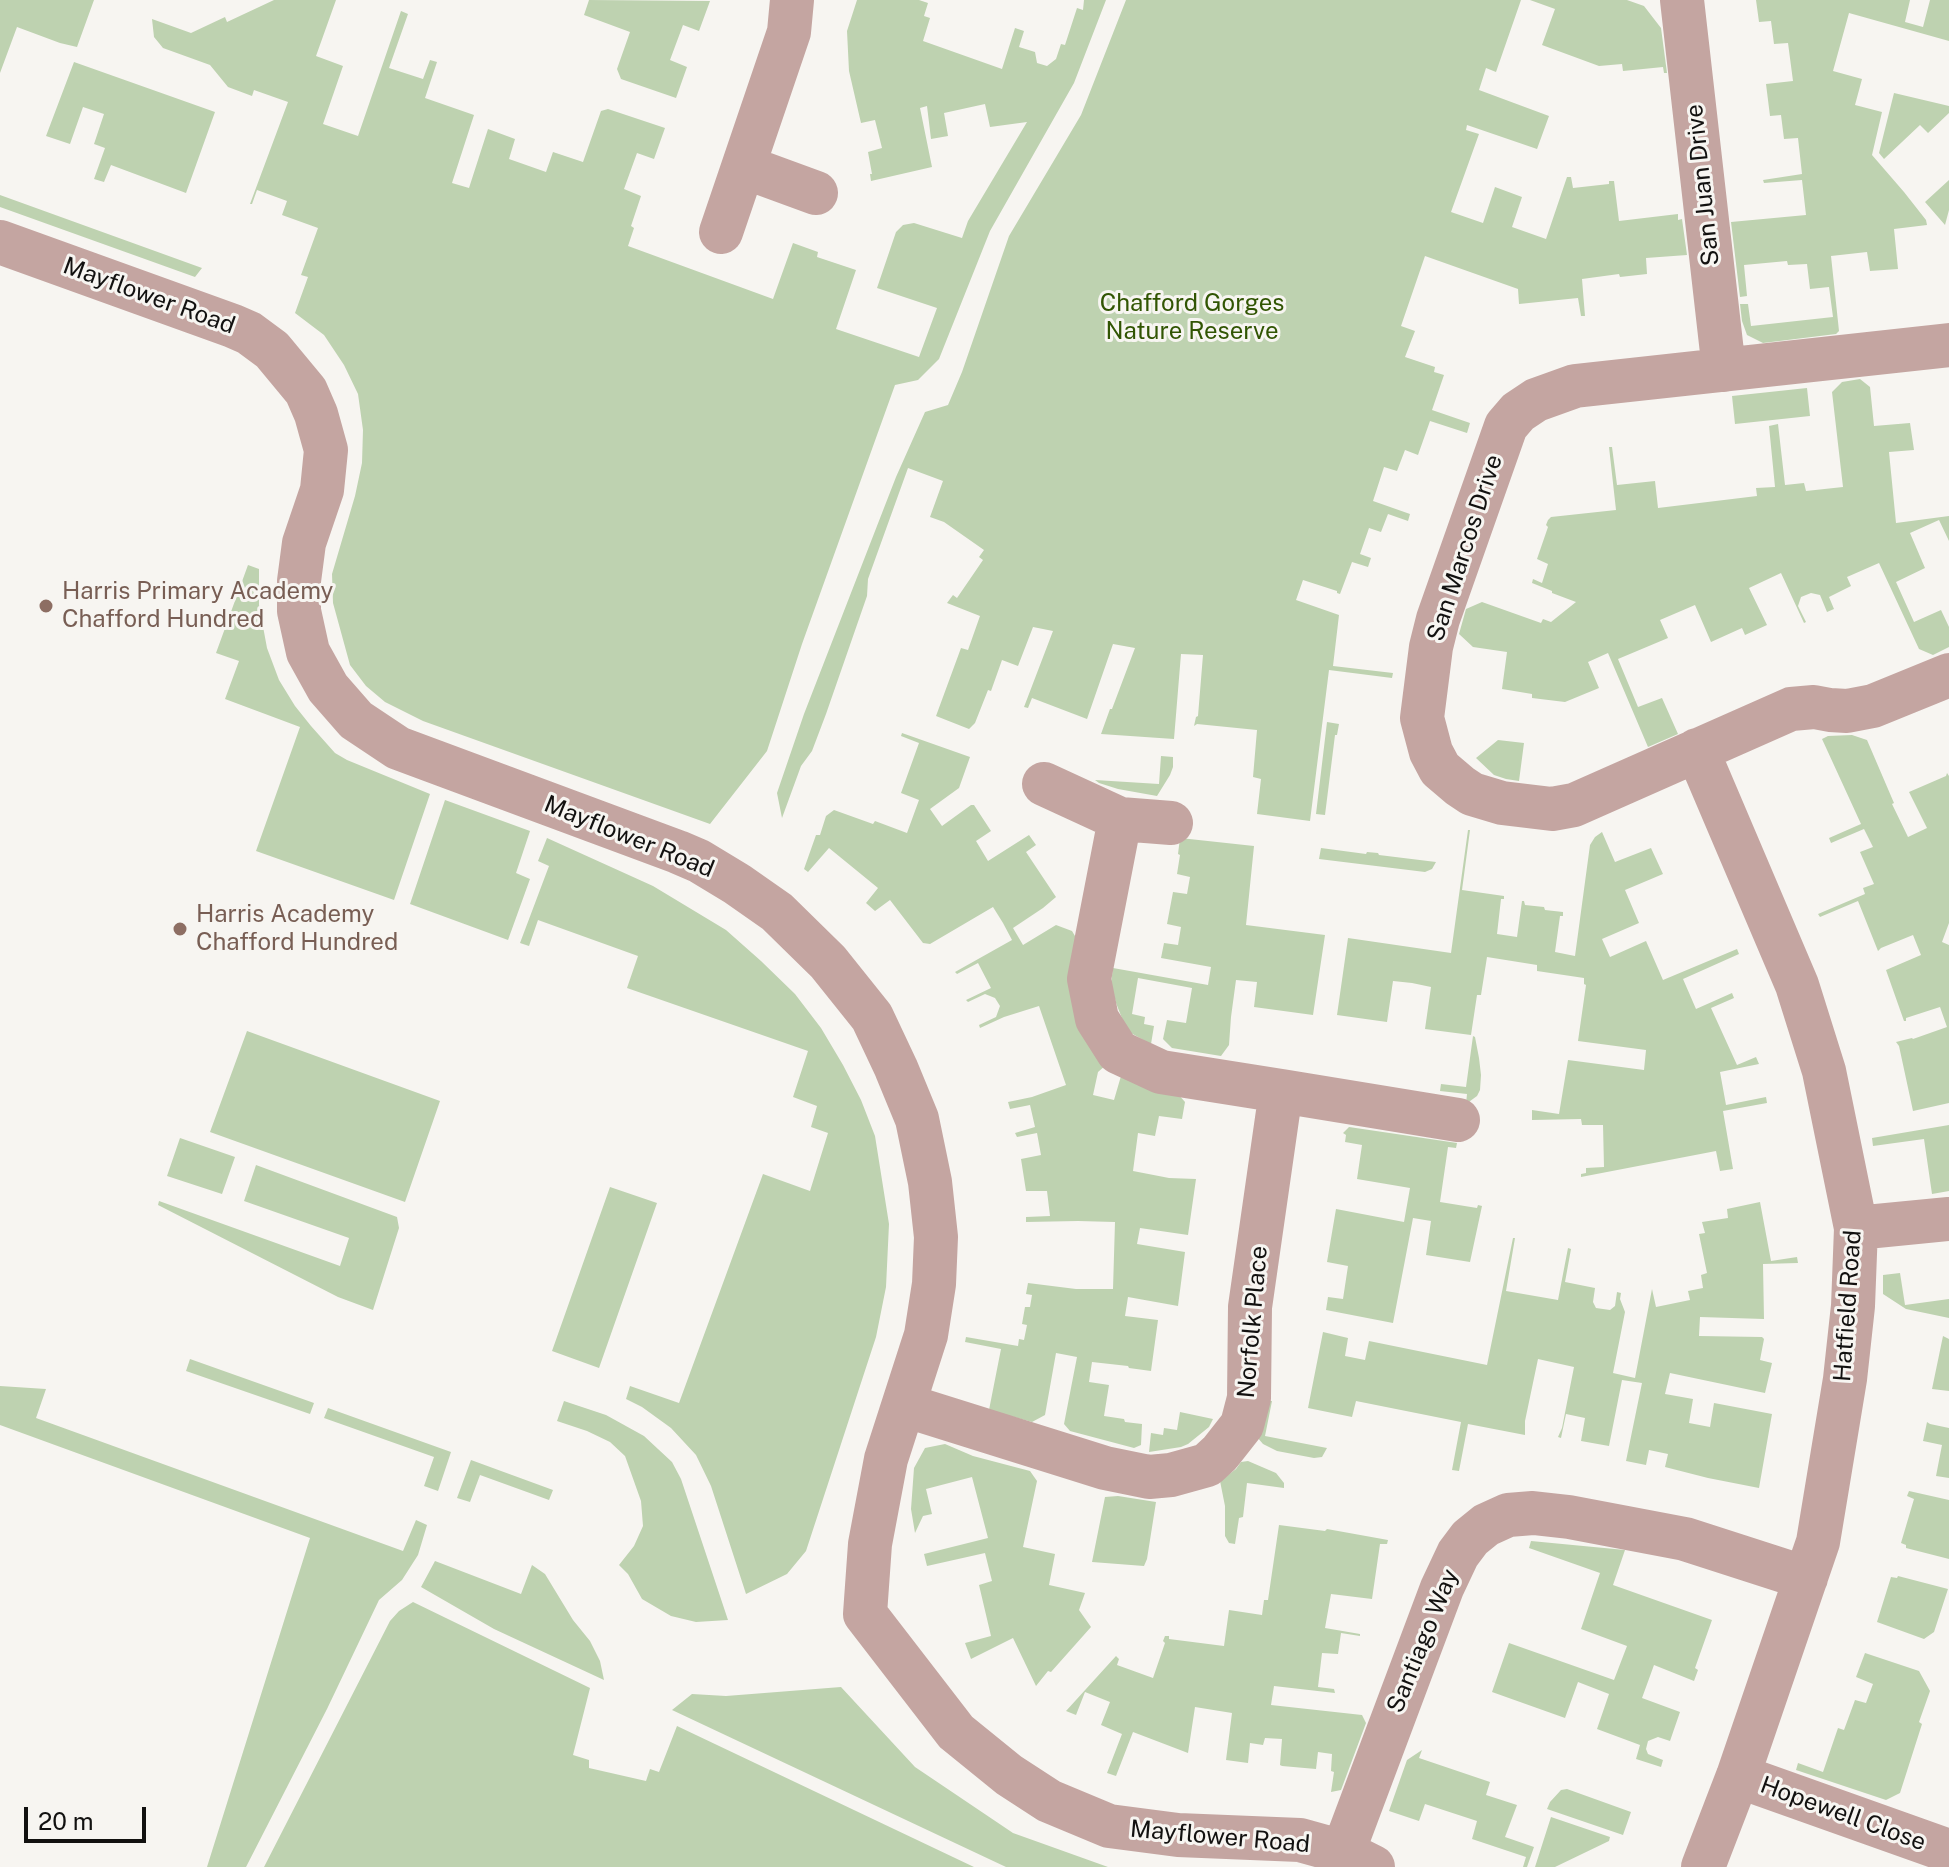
<!DOCTYPE html>
<html>
<head>
<meta charset="utf-8">
<style>
  body { margin:0 }
  #map { position:relative; width:1949px; height:1867px; overflow:hidden; background:#f7f5f1; font-family:"Public Sans",sans-serif }
  canvas { display:block }
  .scale { position:absolute; left:24px; top:1807px; width:122px; height:36px; box-sizing:border-box; border:4px solid #121110; border-top:0; padding-left:10px; font-size:24px; line-height:28px; white-space:nowrap; color:#121110; -webkit-text-stroke:6px #f7f5f1; paint-order:stroke }
</style>
</head>
<body>
<div id="map">
<canvas width="1949" height="1867"></canvas>
<div class="scale">20 m</div>
</div>
<script>
const context = document.querySelector('canvas').getContext('2d');
context.lineJoin = 'round';
function paint(path, color) {
  context.fillStyle = color;
  context.fill(path, 'evenodd');
}
function poly(rows) {
  const path = new Path2D();
  for (const r of rows) {
    path.moveTo(r[0], r[1]);
    for (let i = 2; i < r.length; i += 2) path.lineTo(r[i], r[i + 1]);
  }
  return path;
}
function trace(path, color, width, dash) {
  context.strokeStyle = color;
  context.lineWidth = width;
  context.lineCap = dash ? 'butt' : 'round';
  context.setLineDash(dash || []);
  context.stroke(path);
}
function drawText(font, color, halo, rows, align = 'center') {
  context.font = font + ' "Public Sans",sans-serif';
  context.lineWidth = 6;
  context.setLineDash([]);
  context.textBaseline = 'middle';
  context.strokeStyle = halo;
  context.fillStyle = color;
  for (const [text, x, y, turn = 0] of rows) {
    context.save();
    context.translate(x, y);
    context.rotate((+turn || 0) * Math.PI / 180);
    context.textAlign = isNaN(turn) ? turn : align;
    if (halo) context.strokeText(text, 0, 0);
    context.fillText(text, 0, 0);
    context.restore();
  }
}
const green = poly([
  [0,0,94,0,77,47,60,43,17,27,0,73],
  [274,0,336,0,316,56,343,66,323,124,358,136,401,11,408,14,389,68,423,79,430,60,437,62,425,98,474,115,452,183,469,188,488,129,515,139,509,159,546,172,553,152,583,162,601,111,608,109,665,128,654,159,637,153,624,189,641,196,631,226,634,228,628,246,773,299,793,243,818,252,817,257,856,270,836,329,919,357,937,308,877,288,896,232,903,225,914,223,962,238,968,221,1027,122,990,127,985,104,944,113,948,136,931,139,927,106,920,108,932,167,871,181,870,174,872,174,868,152,882,148,875,120,861,123,849,71,847,31,857,0,919,0,928,3,924,16,930,18,923,41,1002,69,1015,28,1024,31,1019,47,1035,52,1037,63,1047,66,1056,59,1061,44,1065,45,1077,8,1083,10,1084,0,1106,0,1074,83,990,231,939,359,918,380,895,385,802,644,767,751,710,824,423,721,385,702,366,686,350,665,333,603,332,574,355,496,362,463,363,430,358,394,344,365,324,335,295,313,308,277,301,275,318,228,282,215,287,201,257,190,252,204,250,204,288,102,254,90,252,96,228,87,210,65,163,48,154,37,152,19,191,33,225,17,227,22],
  [589,0,710,1,699,31,683,25,670,60,687,67,676,98,621,79,617,69,630,32,584,15],
  [1126,0,1521,0,1496,72,1486,68,1479,90,1549,116,1537,149,1467,125,1466,130,1479,134,1451,212,1483,223,1495,187,1522,197,1512,227,1546,239,1567,177,1571,177,1573,188,1609,184,1609,181,1614,181,1619,221,1678,214,1678,220,1682,219,1687,255,1646,258,1647,274,1620,277,1619,274,1582,279,1585,316,1581,316,1578,298,1519,304,1518,289,1425,256,1401,326,1415,331,1405,357,1435,367,1434,372,1444,375,1432,410,1470,423,1467,433,1430,421,1418,455,1405,450,1397,471,1384,467,1373,501,1410,514,1408,521,1388,514,1381,532,1369,528,1360,554,1371,558,1368,567,1352,562,1340,594,1337,593,1337,591,1303,580,1296,600,1339,615,1333,666,1393,673,1392,678,1329,670,1310,821,1257,814,1261,779,1253,777,1257,730,1197,724,1194,726,1196,717,1198,716,1203,655,1181,654,1174,739,1101,734,1110,709,1112,709,1135,648,1113,644,1087,719,1032,698,1028,708,1024,707,1053,631,1033,627,1018,666,1002,660,991,691,988,690,975,723,969,729,936,716,961,648,968,650,980,616,947,603,953,595,957,598,983,560,979,557,984,550,944,522,930,517,943,481,908,468,868,579,867,596,826,714,812,751,801,766,782,818,777,793,804,714,896,477,925,412,948,405,962,372,1009,236,1081,115],
  [1530,0,1627,0,1644,6,1661,28,1667,73,1664,73,1663,67,1623,71,1622,64,1599,66,1542,45,1555,9],
  [1756,0,1910,0,1905,22,1923,27,1930,0,1949,0,1949,41,1849,13,1833,71,1862,79,1855,105,1882,112,1872,155,1904,192,1926,220,1927,225,1894,229,1898,269,1870,271,1867,252,1831,256,1839,331,1836,334,1763,343,1747,335,1742,321,1740,304,1748,304,1751,326,1833,317,1829,287,1810,289,1807,264,1788,265,1787,261,1744,265,1747,296,1740,297,1731,222,1806,215,1802,180,1764,183,1763,180,1802,174,1798,138,1784,139,1781,115,1770,116,1766,84,1793,81,1788,43,1774,44,1771,21,1759,22],
  [74,62,215,112,186,193,111,165,104,182,94,179,105,148,94,144,104,114,83,107,70,144,46,136],
  [1894,93,1949,106,1949,113,1928,133,1920,125,1884,159,1879,153],
  [1949,180,1949,210,1945,225,1925,202],
  [0,195,202,268,195,277,0,207],
  [1860,379,1870,387,1874,426,1910,423,1914,450,1889,452,1896,523,1949,516,1949,541,1939,520,1910,533,1925,568,1896,582,1914,622,1941,610,1949,627,1949,647,1933,655,1919,649,1879,563,1847,577,1851,586,1829,597,1834,609,1827,612,1820,595,1811,593,1801,597,1798,606,1806,622,1804,623,1781,573,1749,588,1767,625,1745,635,1742,628,1711,642,1695,605,1660,620,1668,638,1618,659,1638,707,1662,698,1678,734,1648,747,1608,653,1588,662,1599,688,1565,702,1532,698,1532,694,1502,689,1507,652,1473,647,1459,634,1466,609,1482,602,1541,623,1543,619,1551,622,1576,602,1552,593,1552,591,1532,583,1533,579,1542,583,1548,564,1537,559,1548,527,1546,525,1548,520,1551,517,1616,510,1609,447,1612,447,1617,485,1655,481,1658,508,1757,496,1756,488,1775,487,1769,426,1778,424,1785,485,1804,483,1806,491,1843,487,1832,392,1842,382],
  [1807,388,1810,416,1735,424,1732,396],
  [248,565,259,569,259,605,267,648,279,680,295,706,311,726,335,753,347,760,430,794,394,900,256,851,300,727,225,699,239,661,216,653],
  [1327,722,1339,724,1337,735,1335,735,1325,815,1316,814],
  [902,733,970,757,959,788,930,809,942,826,971,805,974,805,991,831,976,841,988,861,1029,835,1036,845,1026,852,1056,897,1043,908,1013,928,1023,945,1056,925,1072,931,1075,936,1106,1065,1098,1072,1093,1095,1114,1100,1121,1076,1178,1094,1185,1102,1182,1119,1159,1116,1155,1136,1138,1133,1133,1171,1169,1178,1196,1179,1188,1235,1140,1228,1137,1244,1185,1252,1178,1306,1128,1297,1125,1316,1158,1320,1151,1371,1129,1368,1128,1366,1092,1362,1089,1382,1109,1385,1104,1416,1124,1419,1125,1422,1142,1424,1141,1445,1134,1448,1070,1431,1064,1424,1077,1357,1056,1353,1045,1415,1032,1422,989,1410,1001,1349,965,1342,966,1337,1018,1346,1019,1339,1024,1340,1027,1325,1022,1324,1025,1307,1030,1307,1032,1295,1026,1294,1028,1283,1076,1289,1113,1289,1115,1222,1078,1221,1026,1222,1026,1217,1050,1216,1047,1191,1026,1191,1021,1159,1041,1155,1037,1133,1017,1137,1015,1133,1035,1127,1030,1105,1010,1109,1008,1102,1032,1097,1066,1085,1039,1006,1004,1017,980,1028,979,1025,996,1017,1000,1006,995,998,985,994,968,1002,966,1000,991,988,978,963,957,974,955,972,1012,940,1003,923,993,907,930,944,923,943,890,900,875,911,866,903,878,888,829,848,808,872,804,869,816,835,820,835,826,816,834,810,873,824,875,821,907,833,919,800,901,793,919,743,901,736],
  [1852,735,1867,740,1894,803,1892,804,1908,837,1927,828,1909,792,1946,776,1947,773,1949,776,1949,923,1942,942,1949,945,1949,1103,1913,1111,1899,1046,1896,1042,1912,1038,1913,1039,1947,1027,1940,1007,1906,1018,1906,1021,1904,1021,1886,970,1921,955,1913,935,1881,948,1878,951,1858,901,1820,917,1818,914,1865,894,1863,888,1874,884,1860,852,1873,847,1864,829,1831,843,1829,838,1861,824,1822,739,1828,736],
  [1498,740,1524,743,1519,781,1506,779,1494,775,1476,758],
  [1161,756,1173,757,1173,767,1170,775,1157,796,1118,789,1099,783,1095,780,1159,784],
  [445,800,530,831,516,873,530,879,508,940,410,904],
  [1468,830,1470,830,1462,890,1504,896,1504,899,1501,899,1497,934,1517,937,1522,901,1524,901,1525,905,1544,907,1545,910,1563,912,1563,916,1560,916,1555,952,1575,956,1590,845,1595,837,1602,832,1615,862,1651,848,1663,874,1625,890,1639,923,1602,939,1610,957,1646,941,1663,980,1737,949,1739,954,1683,979,1696,1009,1732,993,1734,998,1711,1008,1737,1065,1756,1057,1759,1064,1720,1072,1726,1105,1766,1097,1767,1103,1723,1111,1733,1169,1720,1171,1716,1151,1581,1177,1581,1174,1586,1173,1586,1168,1604,1167,1603,1125,1582,1125,1581,1119,1532,1120,1532,1110,1559,1114,1568,1060,1644,1070,1646,1050,1578,1041,1586,985,1584,984,1584,978,1537,971,1537,965,1487,957,1481,995,1477,995,1471,1035,1425,1029,1431,987,1412,983,1393,981,1387,1022,1337,1015,1348,938,1451,953],
  [547,838,653,886,726,930,761,961,795,994,821,1028,843,1065,861,1100,875,1136,889,1224,886,1287,876,1337,806,1551,787,1574,746,1594,711,1486,696,1455,671,1428,642,1407,626,1399,630,1386,679,1403,763,1174,810,1191,828,1133,811,1127,817,1106,793,1097,808,1051,627,988,638,956,538,920,529,946,520,943,549,866,538,861],
  [1180,838,1254,846,1246,925,1325,935,1313,1015,1254,1007,1257,982,1236,980,1231,1017,1229,1045,1221,1056,1172,1048,1163,1039,1167,1020,1186,1023,1192,988,1138,978,1132,1014,1145,1017,1144,1024,1154,1026,1151,1044,1127,1031,1116,1003,1111,983,1113,968,1208,985,1211,967,1161,958,1164,943,1178,945,1181,927,1167,924,1173,892,1187,894,1190,877,1177,874,1180,855,1178,854],
  [1321,848,1366,854,1367,852,1378,853,1379,855,1436,862,1432,869,1425,872,1319,859],
  [247,1031,440,1101,405,1202,210,1132],
  [1473,1036,1475,1037,1479,1058,1481,1075,1480,1090,1477,1096,1466,1104,1467,1094,1440,1091,1441,1084,1466,1087],
  [1949,1125,1949,1191,1932,1194,1924,1139,1873,1146,1872,1138],
  [1349,1127,1457,1143,1456,1148,1448,1147,1440,1202,1477,1208,1478,1205,1482,1206,1470,1262,1426,1255,1431,1221,1413,1218,1393,1323,1326,1310,1328,1297,1343,1299,1348,1266,1327,1262,1336,1209,1404,1222,1410,1188,1357,1179,1362,1145,1345,1142,1346,1135,1343,1133],
  [180,1138,235,1157,222,1194,167,1176],
  [256,1165,397,1217,399,1228,373,1310,338,1297,158,1205,159,1201,340,1266,349,1238,244,1201],
  [610,1187,657,1203,599,1368,552,1351],
  [1760,1202,1771,1261,1797,1257,1798,1263,1763,1264,1764,1319,1700,1317,1699,1336,1762,1337,1764,1339,1760,1360,1772,1363,1765,1393,1670,1373,1665,1394,1693,1399,1689,1423,1710,1427,1714,1403,1772,1414,1759,1488,1708,1478,1665,1467,1668,1454,1649,1450,1646,1465,1626,1461,1642,1383,1622,1380,1609,1446,1581,1441,1585,1418,1566,1414,1561,1438,1558,1437,1562,1428,1574,1367,1538,1359,1525,1421,1525,1435,1468,1424,1459,1471,1452,1470,1461,1422,1356,1401,1352,1417,1308,1408,1323,1332,1348,1338,1345,1356,1365,1360,1369,1341,1487,1365,1513,1238,1515,1238,1506,1291,1558,1300,1568,1248,1571,1249,1565,1282,1595,1288,1593,1302,1596,1308,1610,1310,1615,1306,1617,1292,1621,1293,1620,1299,1625,1312,1613,1373,1635,1378,1652,1289,1656,1307,1690,1300,1688,1291,1703,1288,1701,1275,1707,1273,1699,1234,1705,1233,1702,1222,1728,1218,1727,1209],
  [1900,1273,1905,1305,1949,1299,1949,1318,1906,1309,1883,1294,1883,1275],
  [1943,1336,1949,1339,1949,1391,1932,1389],
  [190,1359,314,1403,310,1414,186,1371],
  [0,1386,46,1389,36,1418,403,1551,416,1520,427,1525,418,1555,402,1580,379,1600,327,1709,246,1867,207,1867,310,1538,0,1425],
  [564,1401,606,1415,644,1436,672,1462,681,1479,728,1620,696,1622,671,1616,642,1599,628,1574,619,1565,634,1546,643,1526,641,1501,625,1456,610,1442,587,1431,557,1421],
  [1267,1401,1272,1401,1265,1436,1327,1448,1322,1457,1314,1458,1277,1451,1263,1444,1257,1437],
  [328,1408,451,1452,438,1491,424,1486,434,1457,324,1418],
  [1180,1412,1213,1419,1209,1427,1188,1444,1181,1447,1149,1452,1151,1433,1163,1435,1164,1428,1177,1430],
  [1927,1422,1930,1424,1949,1428,1949,1478,1936,1476,1942,1445,1923,1441],
  [945,1444,973,1456,1030,1471,1037,1481,1023,1547,1055,1554,1049,1585,1085,1593,1079,1610,1091,1627,1051,1672,1048,1671,1036,1686,1013,1638,971,1659,965,1643,991,1636,979,1585,992,1581,985,1553,927,1566,924,1554,988,1538,972,1477,926,1489,932,1514,923,1516,915,1533,911,1509,914,1468,925,1448],
  [471,1460,553,1490,549,1500,480,1475,470,1502,457,1498],
  [1248,1461,1276,1473,1284,1483,1284,1488,1247,1483,1243,1517,1239,1518,1235,1544,1229,1543,1225,1536,1225,1506,1220,1481,1236,1469,1241,1462],
  [1909,1491,1949,1500,1949,1559,1906,1548,1906,1545,1901,1543,1914,1499,1907,1496],
  [1118,1496,1156,1502,1147,1559,1144,1566,1092,1562,1105,1497],
  [1279,1525,1325,1531,1327,1529,1388,1540,1387,1544,1380,1544,1372,1599,1331,1594,1325,1628,1360,1634,1360,1636,1341,1633,1338,1654,1322,1653,1318,1687,1334,1689,1335,1693,1274,1686,1271,1705,1362,1715,1366,1723,1341,1790,1331,1792,1334,1772,1331,1771,1332,1754,1318,1752,1316,1769,1282,1766,1280,1765,1282,1739,1265,1738,1263,1745,1250,1743,1248,1763,1226,1760,1232,1713,1195,1707,1188,1753,1133,1732,1116,1776,1107,1773,1122,1734,1101,1725,1110,1702,1085,1692,1076,1715,1066,1711,1116,1656,1119,1659,1117,1665,1153,1678,1165,1643,1163,1641,1165,1636,1169,1636,1169,1639,1224,1646,1229,1610,1262,1615,1264,1600,1268,1600],
  [1531,1541,1625,1550,1613,1585,1712,1620,1695,1668,1698,1670,1694,1681,1654,1665,1642,1698,1680,1712,1670,1741,1658,1737,1648,1741,1646,1749,1648,1754,1663,1760,1661,1767,1636,1759,1640,1745,1597,1729,1609,1694,1578,1682,1565,1718,1492,1692,1509,1643,1614,1680,1627,1646,1581,1629,1600,1573,1529,1548],
  [435,1561,521,1594,532,1565,545,1574,573,1620,590,1641,600,1661,604,1680,494,1629,421,1587],
  [1898,1576,1948,1589,1934,1632,1924,1639,1877,1622,1891,1577,1897,1578],
  [413,1602,590,1688,573,1755,589,1760,589,1768,646,1781,650,1769,659,1772,677,1726,974,1867,264,1867,390,1621,399,1611],
  [1865,1653,1919,1671,1930,1691,1919,1722,1922,1724,1900,1793,1886,1800,1796,1770,1798,1763,1823,1772,1838,1728,1844,1730,1855,1700,1866,1703,1873,1684,1856,1677],
  [841,1687,915,1767,1013,1833,1108,1867,1006,1867,672,1710,692,1694,726,1696],
  [1422,1750,1419,1758,1490,1782,1486,1795,1517,1805,1505,1837,1534,1847,1527,1867,1523,1867,1526,1857,1472,1839,1477,1821,1425,1804,1419,1821,1389,1811,1407,1760],
  [1567,1789,1631,1812,1623,1835,1547,1809,1550,1802,1561,1790],
  [1551,1817,1610,1837,1609,1841,1555,1867,1535,1867]
]);
const minor = poly([
  [1682,0,1724,370],
  [745,167,816,193],
  [721,232,789,32,792,0],
  [0,242,233,326,249,333,272,350,306,391,316,414,326,450,322,490,304,543,299,581,299,611,308,652,328,688,356,720,398,748,678,852,699,861,737,884,777,912,828,962,872,1017,896,1068,917,1119,930,1182,936,1237,934,1284,926,1335,886,1459,870,1544,865,1614,956,1732,1009,1775,1049,1801,1109,1826,1178,1835,1300,1840,1343,1852,1373,1867],
  [1949,345,1575,386,1536,400,1518,412,1506,426,1438,619,1431,647,1422,718,1431,752,1440,769,1460,786,1472,794,1502,803,1552,809,1574,805,1791,709,1814,707,1830,710,1847,711,1873,706,1949,675],
  [1697,750,1797,985,1824,1071,1856,1228,1853,1306,1845,1379,1818,1542,1738,1776,1703,1867],
  [1044,784,1120,819,1171,823],
  [1281,1091,1458,1120],
  [1856,1228,1949,1219],
  [904,1405,1105,1468,1149,1477,1171,1475,1207,1465,1220,1453,1242,1425,1249,1398,1250,1307,1281,1091,1161,1072,1118,1052,1097,1019,1089,979,1120,819],
  [1738,1776,1949,1851],
  [1343,1852,1442,1588,1458,1554,1470,1538,1486,1525,1508,1515,1533,1513,1569,1517,1685,1539,1806,1578]
]);
const markers = [
  [46,606,8,"#8d6e63"],
  [180,929,8,"#8d6e63"]
];
const streetNames = [
  ["San Juan Drive",1703,185,-96],
  ["Mayflower Road",149,296,20],
  ["San Marcos Drive",1465,548,-72],
  ["Mayflower Road",629,837,22],
  ["Hatfield Road",1848,1306,-86],
  ["Norfolk Place",1253,1322,-85],
  ["Santiago Way",1423,1641,-68],
  ["Hopewell Close",1843,1814,20],
  ["Mayflower Road",1220,1837,5]
];
const parkNames = [
  ["Chafford Gorges",1192,304],
  ["Nature Reserve",1192,332]
];
const educationNames = [
  ["Harris Primary Academy",62,592],
  ["Chafford Hundred",62,620],
  ["Harris Academy",196,915],
  ["Chafford Hundred",196,943]
];
paint(green, '#bed2b0');
trace(minor, '#c4a5a1', 44);
for (const [x, y, r, color] of markers) {
  const dot = new Path2D();
  dot.arc(x, y, r, 0, 2 * Math.PI);
  context.fillStyle = color;
  context.fill(dot);
  trace(dot, '#f7f5f1', 3);
}
drawText('24px', '#121110', '#f7f5f1', streetNames);
drawText('24px', '#315503', '#f7f5f1', parkNames);
drawText('24px', '#785e54', '#f7f5f1', educationNames, 'left');
</script>
</body>
</html>
